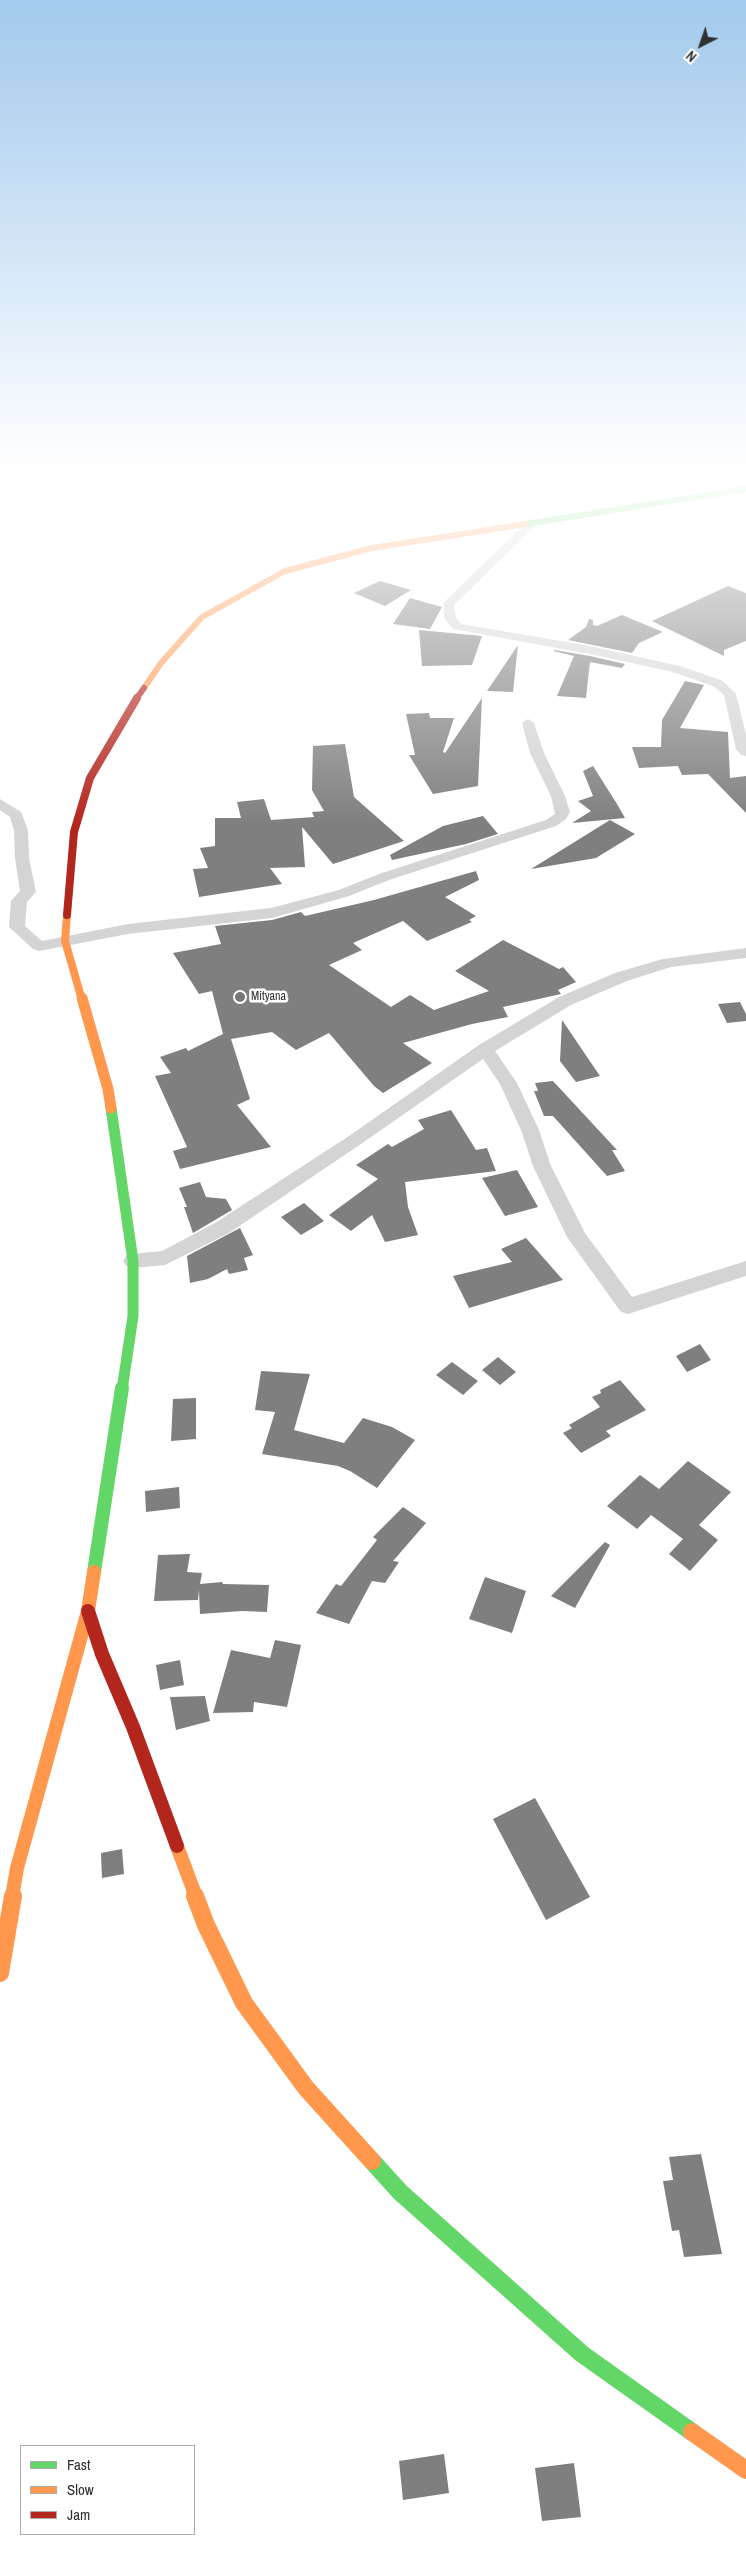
<!DOCTYPE html>
<html>
<head>
<meta charset="utf-8">
<style>
  body { margin:0 }
  #map { position:relative; width:746px; height:2555px; overflow:hidden; background:#fff; font-family:"Archivo Narrow",sans-serif }
  canvas { display:block }
  .legend { position:absolute; left:20px; top:2445px; width:175px; height:90px; box-sizing:border-box; background:#fff; border:1px solid #acacac; margin:0; padding:6px 9px; list-style:none; font-size:15px; color:#303030 }
  .legend li { display:flex; align-items:center; gap:10px; height:25px }
  .legend b { width:25px; border:1px solid #acacac }
  .north { position:absolute; left:676px; top:20px; width:50px; height:50px; -webkit-text-stroke:4px #fff; paint-order:stroke; rotate:221deg; font-size:14px; font-weight:700; line-height:20px; text-align:center; color:#303030 }
  .north::after { content:''; display:block; margin:auto; width:18px; height:22px; background:#303030; clip-path:polygon(50% 0,100% 100%,50% 72%,0 100%) }
</style>
</head>
<body>
<div id="map">
<canvas width="746" height="2555"></canvas>
<ul class="legend">
<li><b style="height:6px;background:#63d668"></b>Fast</li>
<li><b style="height:6px;background:#ff974d"></b>Slow</li>
<li><b style="height:6px;background:#b3261e"></b>Jam</li>
</ul>
<div class="north">N</div>
</div>
<script>
const context = document.querySelector('canvas').getContext('2d');
context.lineJoin = 'round';
function paint(path, color) {
  context.fillStyle = color;
  context.fill(path, 'evenodd');
}
function poly(rows) {
  const path = new Path2D();
  for (const r of rows) {
    path.moveTo(r[0], r[1]);
    for (let i = 2; i < r.length; i += 2) path.lineTo(r[i], r[i + 1]);
  }
  return path;
}
function trace(path, color, width, dash) {
  context.strokeStyle = color;
  context.lineWidth = width;
  context.lineCap = dash ? 'butt' : 'round';
  context.setLineDash(dash || []);
  context.stroke(path);
}
function drawText(font, color, halo, rows, align = 'center') {
  context.font = font + ' "Archivo Narrow",sans-serif';
  context.lineWidth = 5;
  context.setLineDash([]);
  context.textBaseline = 'middle';
  context.strokeStyle = halo;
  context.fillStyle = color;
  for (const [text, x, y, turn = 0] of rows) {
    context.save();
    context.translate(x, y);
    context.rotate((+turn || 0) * Math.PI / 180);
    context.textAlign = isNaN(turn) ? turn : align;
    if (halo) context.strokeText(text, 0, 0);
    context.fillText(text, 0, 0);
    context.restore();
  }
}
const building = poly([
  [380,581,411,590,385,606,354,593],
  [728,586,746,593,746,641,724,650,724,656,652,621],
  [410,598,442,607,430,629,393,624],
  [622,615,663,632,639,643,632,653,568,640,586,627,589,619,593,620,593,625,597,626],
  [419,630,482,636,472,665,422,666],
  [518,645,513,692,487,691],
  [555,650,590,656,625,664,622,668,590,662,586,698,557,696,574,656,553,651],
  [685,681,704,685,680,728,728,732,730,778,746,776,746,813,708,774,682,775,678,766,639,768,632,747,661,747,662,720],
  [482,698,478,786,433,794,409,755,415,755,406,714,429,713,430,718,454,718,443,752,445,753],
  [345,744,354,797,404,841,333,864,302,827,305,867,270,868,282,884,199,897,193,869,208,868,200,848,215,846,215,818,241,818,237,802,264,799,271,820,314,817,312,812,324,811,312,790,313,746],
  [593,766,617,804,625,818,572,823,591,811,578,801,593,796,583,771],
  [483,816,498,834,466,844,392,860,390,855,443,826],
  [610,820,635,834,596,858,531,869],
  [476,871,479,880,445,897,476,916,469,920,472,922,427,941,403,921,353,943,362,950,329,965,391,1007,410,995,434,1010,489,991,455,971,503,940,559,969,563,967,576,982,558,990,561,994,503,1007,508,1017,472,1024,403,1043,432,1063,383,1093,374,1086,329,1033,296,1050,272,1032,231,1039,250,1099,237,1105,271,1147,180,1169,173,1151,187,1147,155,1076,171,1073,160,1057,186,1048,188,1051,223,1034,212,991,199,994,173,953,221,944,215,926,272,920,301,912,305,916,374,900],
  [740,1002,746,1014,746,1021,727,1023,718,1004],
  [562,1020,600,1076,576,1082,560,1061],
  [553,1081,617,1150,612,1150,625,1171,607,1176,553,1116,544,1116,534,1091,538,1091,535,1083],
  [451,1110,476,1150,487,1148,496,1171,405,1182,408,1207,418,1235,385,1242,372,1215,351,1231,329,1215,378,1179,356,1165,388,1144,392,1147,424,1129,418,1120],
  [517,1170,538,1207,505,1216,482,1178],
  [200,1182,206,1197,226,1199,232,1210,193,1233,184,1207,187,1207,179,1188],
  [304,1203,324,1221,301,1235,281,1217],
  [240,1228,253,1255,244,1258,248,1270,229,1274,227,1269,208,1279,190,1283,187,1256],
  [526,1238,563,1280,469,1308,453,1276,512,1262,501,1249],
  [700,1344,711,1360,687,1372,676,1356],
  [498,1357,516,1372,500,1385,482,1370],
  [452,1362,478,1381,463,1395,436,1375],
  [261,1371,310,1374,294,1430,344,1443,363,1418,392,1427,415,1440,377,1488,350,1471,338,1466,262,1454,275,1412,255,1410],
  [620,1380,646,1410,606,1431,611,1436,581,1453,563,1433,572,1428,569,1425,600,1407,592,1397,601,1393,600,1390],
  [196,1398,196,1439,171,1441,173,1399],
  [688,1461,731,1492,699,1525,718,1540,690,1571,669,1554,683,1539,651,1515,637,1529,607,1506,640,1475,659,1489],
  [179,1487,180,1508,146,1512,145,1491],
  [403,1507,426,1523,393,1561,399,1562,385,1583,372,1581,349,1624,316,1613,336,1584,341,1586,377,1540,373,1537],
  [605,1542,610,1545,575,1608,551,1596],
  [190,1554,187,1572,202,1573,200,1584,222,1582,223,1584,269,1585,267,1612,242,1611,200,1614,199,1590,198,1600,154,1601,158,1555],
  [485,1577,526,1591,512,1633,469,1619],
  [275,1640,301,1645,287,1707,254,1702,253,1712,213,1713,231,1650,270,1658],
  [180,1660,184,1685,160,1690,156,1665],
  [205,1696,210,1721,176,1730,170,1697],
  [535,1798,590,1897,546,1920,493,1819],
  [122,1849,124,1874,102,1878,101,1853],
  [701,2154,722,2254,684,2257,679,2230,672,2231,663,2181,673,2180,669,2157],
  [444,2454,449,2493,403,2500,399,2461],
  [574,2463,581,2517,542,2521,535,2468]
]);
const street = poly([
  [533,519,538,522,537,524,454,605,456,618,461,624,590,646,680,666,723,681,736,694,746,734,746,756,741,755,736,749,724,695,715,687,673,672,590,654,453,629,444,618,444,602,529,520,533,519],
  [528,719,534,723,544,753,565,796,570,812,566,819,556,826,389,880,349,896,272,918,128,934,39,951,33,949,9,927,11,901,20,891,15,858,14,830,10,817,0,810,0,799,21,812,28,830,29,858,36,892,27,902,25,926,42,941,128,924,271,908,339,890,379,874,546,820,555,814,551,796,530,753,522,723,528,719],
  [746,948,746,958,671,967,627,981,571,1005,495,1051,517,1083,539,1130,551,1166,585,1233,632,1297,746,1261,746,1276,628,1314,621,1312,567,1237,533,1166,521,1130,500,1084,483,1059,361,1144,229,1233,165,1265,133,1268,126,1266,123,1261,126,1256,133,1254,162,1251,215,1223,349,1136,479,1045,559,997,615,973,663,959,746,948]
]);
const fastFar3 = poly([
  [526,524,746,489]
]);
const fastFar2 = poly([
  [111,1108,133,1261,133,1316,122,1390]
]);
const fastFar1 = poly([
  [94,1572,122,1388]
]);
const fast = poly([
  [372,2161,400,2192,582,2354,692,2432]
]);
const slowFar4 = poly([
  [144,688,161,663,202,617,285,571,372,548,526,524]
]);
const slowFar3 = poly([
  [67,915,65,941,82,1000]
]);
const slowFar2 = poly([
  [82,998,108,1089,111,1108]
]);
const slowFar1 = poly([
  [177,1846,196,1897],
  [12,1897,17,1868,88,1611,94,1572]
]);
const slow = poly([
  [195,1896,206,1925,244,2003,306,2088,372,2161],
  [0,1973,13,1896],
  [692,2432,746,2470]
]);
const jamFar2 = poly([
  [136,699,144,688]
]);
const jamFar1 = poly([
  [67,915,74,832,90,778,137,698]
]);
const jam = poly([
  [88,1611,102,1654,133,1727,177,1846]
]);
const markers = [
  [240,997,6,"#787878"]
];
const poiNames = [
  ["Mityana",251,997]
];
paint(building, '#7f7f7f');
paint(street, '#d4d4d4');
trace(fastFar3, '#63d668', 6);
trace(fastFar2, '#63d668', 11);
trace(fastFar1, '#63d668', 14);
trace(fast, '#63d668', 18);
trace(slowFar4, '#ff974d', 6);
trace(slowFar3, '#ff974d', 8);
trace(slowFar2, '#ff974d', 11);
trace(slowFar1, '#ff974d', 14);
trace(slow, '#ff974d', 18);
trace(jamFar2, '#b3261e', 6);
trace(jamFar1, '#b3261e', 8);
trace(jam, '#b3261e', 14);
const sky = context.createLinearGradient(0, 0, 0, 825);
sky.addColorStop(0, '#a2c9ec');
sky.addColorStop(0.57, '#fff');
sky.addColorStop(1, '#ffffff00');
context.fillStyle = sky;
context.fillRect(0, 0, 746, 825);
for (const [x, y, r, color] of markers) {
  const dot = new Path2D();
  dot.arc(x, y, r, 0, 2 * Math.PI);
  context.fillStyle = color;
  context.fill(dot);
  trace(dot, '#fff', 2);
}
drawText('12px', '#303030', '#fff', poiNames, 'left');
</script>
</body>
</html>
